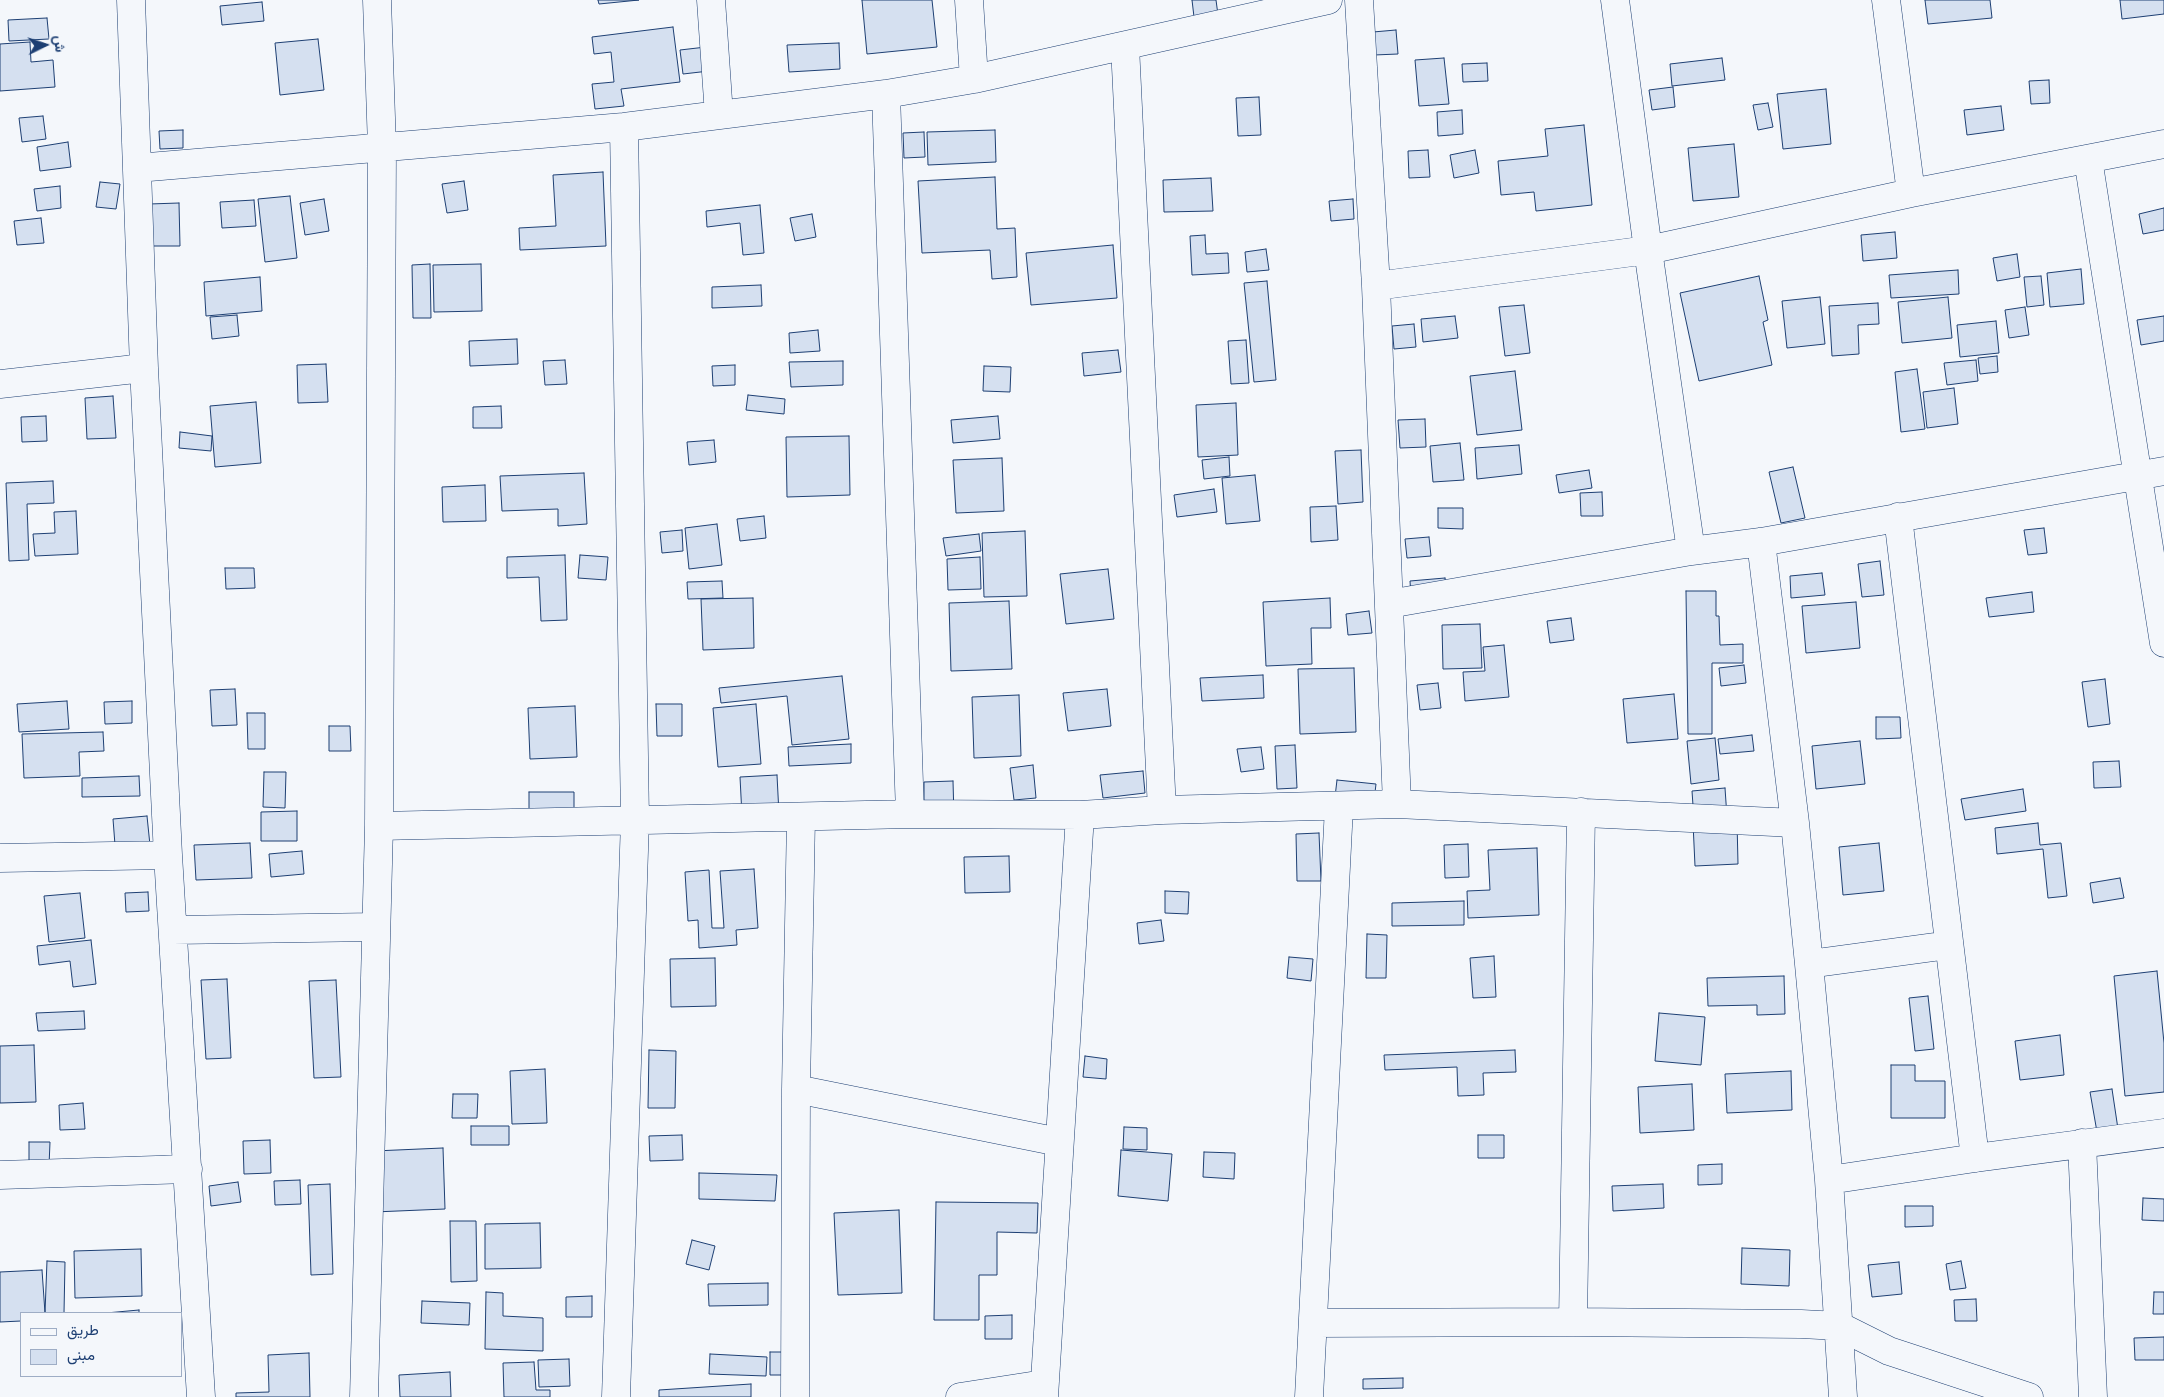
<!DOCTYPE html>
<html>
<head>
<meta charset="utf-8">
<style>
  body { margin:0 }
  #map { position:relative; width:2164px; height:1397px; overflow:hidden; background:#f4f7fb; font-family:"Space Grotesk",Vazirmatn,sans-serif }
  canvas { display:block }
  .legend { position:absolute; left:20px; top:1312px; width:162px; height:65px; box-sizing:border-box; background:#f4f7fb; border:1px solid #9eadc5; margin:0; padding:6px 9px; list-style:none; font-size:15px; color:#1d3f73 }
  .legend li { display:flex; align-items:center; gap:10px; height:25px }
  .legend b { width:25px; border:1px solid #9eadc5 }
  .north { position:absolute; left:20px; top:20px; width:50px; height:50px; -webkit-text-stroke:4px #f4f7fb; paint-order:stroke; rotate:86deg; font-size:14px; font-weight:700; line-height:20px; text-align:center; color:#1d3f73 }
  .north::after { content:''; display:block; margin:auto; width:18px; height:22px; background:#1d3f73; clip-path:polygon(50% 0,100% 100%,50% 72%,0 100%) }
</style>
</head>
<body>
<div id="map">
<canvas width="2164" height="1397"></canvas>
<ul class="legend">
<li><b style="height:6px;background:#f4f7fb"></b>طريق</li>
<li><b style="height:14px;background:#d5e0f0"></b>مبنى</li>
</ul>
<div class="north">ش</div>
</div>
<script>
const context = document.querySelector('canvas').getContext('2d');
context.lineJoin = 'round';
function paint(path, color) {
  context.fillStyle = color;
  context.fill(path, 'evenodd');
}
function poly(rows) {
  const path = new Path2D();
  for (const r of rows) {
    path.moveTo(r[0], r[1]);
    for (let i = 2; i < r.length; i += 2) path.lineTo(r[i], r[i + 1]);
  }
  return path;
}
function trace(path, color, width, dash) {
  context.strokeStyle = color;
  context.lineWidth = width;
  context.lineCap = dash ? 'butt' : 'round';
  context.setLineDash(dash || []);
  context.stroke(path);
}
const building = poly([
  [598,0,639,0,599,4,598,0],
  [862,0,932,0,937,47,867,54,862,0],
  [1192,0,1216,0,1218,15,1194,17,1192,0],
  [1925,0,1990,0,1992,18,1928,24,1925,0],
  [2120,0,2164,0,2164,14,2122,19,2120,0],
  [262,2,264,21,222,25,220,6,262,2],
  [47,18,49,39,9,41,8,20,47,18],
  [673,27,680,82,621,89,624,106,595,109,592,84,614,82,611,52,594,54,592,37,673,27],
  [1396,30,1398,54,1374,55,1373,32,1396,30],
  [318,39,324,90,280,95,275,43,318,39],
  [30,42,31,62,53,60,55,87,0,91,0,44,30,42],
  [839,43,840,69,789,72,787,45,839,43],
  [706,47,709,71,683,74,680,50,706,47],
  [1444,58,1449,104,1419,106,1415,60,1444,58],
  [1722,58,1725,80,1672,86,1670,64,1722,58],
  [1487,63,1488,81,1463,82,1462,64,1487,63],
  [2049,80,2050,103,2031,104,2029,81,2049,80],
  [1673,87,1675,107,1652,110,1649,90,1673,87],
  [1826,89,1831,144,1783,149,1777,94,1826,89],
  [1259,97,1261,135,1238,136,1236,98,1259,97],
  [1768,103,1773,127,1758,130,1753,105,1768,103],
  [2001,106,2004,130,1967,135,1964,110,2001,106],
  [1462,110,1463,134,1438,136,1437,112,1462,110],
  [43,116,46,139,22,142,19,118,43,116],
  [1584,125,1592,205,1536,211,1534,192,1501,195,1498,161,1548,156,1545,129,1584,125],
  [183,130,183,148,160,149,159,131,183,130],
  [995,130,996,162,928,165,927,132,995,130],
  [924,132,925,157,904,158,903,133,924,132],
  [68,142,71,167,40,171,37,147,68,142],
  [1734,144,1739,197,1693,201,1688,148,1734,144],
  [1428,150,1430,177,1409,178,1408,151,1428,150],
  [1475,150,1479,173,1454,178,1450,155,1475,150],
  [603,172,606,246,520,250,519,228,556,226,553,175,603,172],
  [995,177,997,229,1015,228,1017,277,992,279,990,250,922,253,918,181,995,177],
  [1211,178,1213,211,1164,212,1163,180,1211,178],
  [464,181,468,210,447,213,442,184,464,181],
  [100,182,120,184,116,209,96,207,100,182],
  [60,186,61,208,37,211,34,189,60,186],
  [290,196,297,258,265,262,258,199,290,196],
  [324,199,329,231,305,235,300,203,324,199],
  [1353,199,1354,219,1331,221,1329,201,1353,199],
  [254,200,256,226,222,228,220,202,254,200],
  [179,203,180,246,150,246,149,204,179,203],
  [760,205,764,253,743,255,740,223,707,227,706,211,760,205],
  [2164,208,2164,230,2143,234,2139,214,2164,208],
  [812,214,816,237,795,241,790,218,812,214],
  [41,218,44,243,17,245,14,221,41,218],
  [1895,232,1897,258,1863,261,1861,235,1895,232],
  [1205,235,1206,254,1228,253,1229,273,1192,275,1190,236,1205,235],
  [1113,245,1117,298,1031,305,1026,253,1113,245],
  [1266,249,1269,270,1247,272,1245,252,1266,249],
  [2017,254,2020,277,1997,281,1993,258,2017,254],
  [430,264,431,318,413,318,412,265,430,264],
  [481,264,482,311,434,312,433,265,481,264],
  [2081,269,2084,304,2050,307,2047,273,2081,269],
  [1958,270,1959,294,1891,298,1889,275,1958,270],
  [1759,276,1768,320,1763,322,1772,365,1699,381,1680,293,1759,276],
  [2041,276,2044,305,2027,307,2024,277,2041,276],
  [260,277,262,311,206,316,204,282,260,277],
  [1267,281,1276,380,1254,382,1244,283,1267,281],
  [761,285,762,306,712,308,712,287,761,285],
  [1820,297,1825,344,1787,348,1782,301,1820,297],
  [1948,297,1952,338,1902,343,1898,302,1948,297],
  [1878,303,1879,324,1858,325,1859,354,1832,356,1829,306,1878,303],
  [1524,305,1530,353,1505,356,1499,307,1524,305],
  [2025,307,2029,335,2009,338,2005,310,2025,307],
  [237,315,239,336,212,339,210,317,237,315],
  [1455,316,1458,338,1423,342,1421,319,1455,316],
  [2164,316,2164,341,2141,345,2137,320,2164,316],
  [1996,321,1999,353,1960,357,1957,325,1996,321],
  [1414,324,1416,347,1394,349,1392,326,1414,324],
  [818,330,820,351,790,353,789,333,818,330],
  [517,339,518,364,470,366,469,341,517,339],
  [1246,340,1249,383,1231,384,1228,341,1246,340],
  [1118,350,1121,372,1084,376,1082,353,1118,350],
  [1997,356,1998,372,1980,374,1978,358,1997,356],
  [565,360,567,384,545,385,543,361,565,360],
  [1976,360,1978,381,1947,385,1944,363,1976,360],
  [843,361,843,385,791,387,789,362,843,361],
  [326,364,328,402,298,403,297,365,326,364],
  [735,365,735,385,713,386,712,366,735,365],
  [984,366,1011,367,1010,392,983,391,984,366],
  [1917,369,1925,429,1901,432,1895,372,1917,369],
  [1515,371,1522,430,1477,435,1470,376,1515,371],
  [1954,388,1958,424,1927,428,1923,392,1954,388],
  [748,395,785,399,784,414,746,410,748,395],
  [113,396,116,438,87,439,85,398,113,396],
  [256,402,261,463,215,467,210,406,256,402],
  [1236,403,1238,455,1198,457,1196,405,1236,403],
  [501,406,502,428,473,428,473,407,501,406],
  [46,416,47,441,22,442,21,417,46,416],
  [998,416,1000,439,953,443,951,420,998,416],
  [1425,419,1426,447,1400,448,1398,420,1425,419],
  [180,432,212,436,211,451,179,448,180,432],
  [849,436,850,495,787,497,786,437,849,436],
  [714,440,716,462,689,465,687,442,714,440],
  [1460,443,1464,480,1433,482,1430,446,1460,443],
  [1519,445,1522,474,1477,479,1475,448,1519,445],
  [1361,450,1363,502,1338,504,1335,451,1361,450],
  [1229,457,1230,476,1204,479,1202,460,1229,457],
  [1002,458,1004,511,956,513,953,460,1002,458],
  [1793,467,1805,518,1781,523,1769,472,1793,467],
  [1589,470,1592,488,1559,493,1556,475,1589,470],
  [584,473,587,524,558,526,558,509,502,511,500,476,584,473],
  [1255,475,1260,521,1226,524,1222,478,1255,475],
  [53,481,54,503,27,504,29,560,9,561,6,483,53,481],
  [485,485,486,521,443,522,442,487,485,485],
  [1214,489,1217,512,1177,517,1174,495,1214,489],
  [1602,492,1603,516,1581,516,1580,493,1602,492],
  [1336,506,1338,540,1311,542,1310,507,1336,506],
  [1438,508,1463,508,1463,529,1438,528,1438,508],
  [76,511,78,554,35,556,33,534,55,533,54,512,76,511],
  [764,516,766,538,740,541,737,519,764,516],
  [717,524,722,565,689,569,685,528,717,524],
  [2044,528,2047,553,2028,555,2024,530,2044,528],
  [682,530,683,551,662,553,660,532,682,530],
  [1025,531,1027,596,984,597,982,533,1025,531],
  [979,534,981,551,946,556,943,538,979,534],
  [1429,537,1431,556,1407,558,1405,539,1429,537],
  [565,555,567,620,541,621,539,577,507,578,507,557,565,555],
  [580,555,608,557,606,580,578,578,580,555],
  [980,557,981,589,948,590,947,559,980,557],
  [1880,561,1884,595,1862,597,1858,564,1880,561],
  [225,568,254,568,255,588,226,589,225,568],
  [1108,569,1114,619,1066,624,1060,574,1108,569],
  [1822,573,1825,595,1791,598,1790,576,1822,573],
  [1445,578,1447,594,1411,597,1410,581,1445,578],
  [722,581,723,598,688,599,687,582,722,581],
  [1686,591,1716,591,1716,616,1719,616,1720,645,1743,644,1743,663,1712,663,1712,734,1688,734,1686,591],
  [2032,592,2034,612,1989,617,1986,598,2032,592],
  [753,598,754,648,703,650,701,599,753,598],
  [1330,598,1331,628,1311,628,1312,664,1266,666,1263,602,1330,598],
  [1009,601,1012,669,951,671,949,603,1009,601],
  [1856,602,1860,648,1806,653,1802,606,1856,602],
  [1369,611,1372,633,1348,635,1346,614,1369,611],
  [1571,618,1574,640,1550,643,1547,621,1571,618],
  [1480,624,1482,668,1443,669,1442,625,1480,624],
  [1504,645,1509,697,1465,701,1463,672,1485,671,1483,647,1504,645],
  [1744,665,1746,683,1721,686,1719,668,1744,665],
  [1354,668,1356,732,1300,734,1298,669,1354,668],
  [1263,675,1264,698,1202,701,1200,678,1263,675],
  [842,676,849,739,792,745,787,696,721,703,719,688,842,676],
  [2105,679,2110,724,2088,727,2082,682,2105,679],
  [1438,683,1441,708,1420,710,1417,685,1438,683],
  [235,689,237,725,212,726,210,690,235,689],
  [1107,689,1111,726,1068,731,1063,693,1107,689],
  [1674,694,1678,739,1627,743,1623,699,1674,694],
  [1019,695,1021,756,974,758,972,697,1019,695],
  [67,701,69,729,19,732,17,704,67,701],
  [132,701,132,723,105,724,104,702,132,701],
  [656,704,682,704,682,736,657,736,656,704],
  [756,704,761,764,718,767,713,708,756,704],
  [575,706,577,757,530,759,528,708,575,706],
  [247,713,265,713,265,749,248,749,247,713],
  [1876,717,1900,717,1901,738,1876,739,1876,717],
  [329,726,350,726,351,751,329,751,329,726],
  [103,732,104,751,79,752,80,776,24,778,22,734,103,732],
  [1752,735,1754,751,1720,754,1718,739,1752,735],
  [1715,738,1719,780,1691,784,1687,741,1715,738],
  [1860,741,1865,784,1816,789,1812,746,1860,741],
  [851,744,851,763,789,766,788,747,851,744],
  [1295,745,1297,788,1277,789,1275,746,1295,745],
  [1261,747,1264,769,1241,772,1237,749,1261,747],
  [2119,761,2121,787,2094,788,2093,762,2119,761],
  [1033,765,1036,798,1014,800,1010,768,1033,765],
  [1143,771,1145,793,1103,798,1100,775,1143,771],
  [264,772,286,772,285,808,263,807,264,772],
  [777,775,779,814,742,816,740,777,777,775],
  [139,776,140,796,82,797,82,778,139,776],
  [1337,780,1376,784,1374,801,1335,797,1337,780],
  [953,781,954,817,924,818,924,782,953,781],
  [1725,788,1727,817,1694,820,1692,791,1725,788],
  [2023,789,2026,811,1965,820,1961,799,2023,789],
  [529,792,574,792,574,817,529,817,529,792],
  [297,811,297,841,261,841,261,812,297,811],
  [147,816,151,855,116,858,113,819,147,816],
  [1737,821,1738,864,1695,866,1693,823,1737,821],
  [2038,823,2040,845,2061,843,2067,896,2048,898,2043,849,1997,854,1995,828,2038,823],
  [1319,833,1321,881,1297,881,1296,834,1319,833],
  [250,843,252,878,196,880,194,845,250,843],
  [1879,843,1884,891,1843,895,1839,847,1879,843],
  [1468,844,1469,877,1445,878,1444,845,1468,844],
  [1537,848,1539,915,1468,918,1467,891,1490,890,1488,850,1537,848],
  [302,851,304,874,271,877,269,854,302,851],
  [1009,856,1010,892,965,893,964,857,1009,856],
  [754,869,758,928,736,930,737,945,699,948,698,920,688,921,685,872,709,870,712,928,724,928,720,871,754,869],
  [2120,878,2124,898,2093,903,2090,883,2120,878],
  [1165,891,1189,892,1188,914,1165,913,1165,891],
  [148,892,149,911,126,912,125,893,148,892],
  [80,893,85,938,49,942,44,896,80,893],
  [1464,901,1464,925,1392,926,1392,903,1464,901],
  [1161,920,1164,941,1139,944,1137,923,1161,920],
  [1367,934,1387,935,1386,978,1366,978,1367,934],
  [91,940,96,984,73,987,70,961,39,965,37,946,91,940],
  [1494,956,1496,997,1473,998,1470,958,1494,956],
  [1289,957,1313,959,1311,981,1287,978,1289,957],
  [715,958,716,1006,671,1007,670,959,715,958],
  [2157,971,2164,1043,2164,1092,2125,1096,2114,976,2157,971],
  [1784,976,1785,1014,1757,1015,1757,1005,1708,1006,1707,978,1784,976],
  [227,979,231,1058,206,1059,201,980,227,979],
  [336,980,341,1077,314,1078,309,981,336,980],
  [1928,996,1934,1049,1915,1051,1909,998,1928,996],
  [84,1011,85,1029,38,1031,36,1013,84,1011],
  [1659,1013,1705,1017,1701,1065,1655,1061,1659,1013],
  [2060,1035,2064,1075,2020,1080,2015,1041,2060,1035],
  [34,1045,36,1102,0,1103,0,1046,34,1045],
  [649,1050,676,1051,675,1108,648,1108,649,1050],
  [1515,1050,1516,1072,1483,1073,1484,1095,1458,1096,1457,1067,1385,1070,1384,1055,1515,1050],
  [1085,1056,1107,1059,1106,1079,1083,1077,1085,1056],
  [1891,1065,1915,1065,1915,1081,1945,1081,1945,1118,1891,1118,1891,1065],
  [545,1069,547,1123,512,1124,510,1071,545,1069],
  [1791,1071,1792,1110,1727,1113,1725,1074,1791,1071],
  [1692,1084,1694,1130,1640,1133,1638,1087,1692,1084],
  [2112,1089,2118,1129,2097,1132,2090,1092,2112,1089],
  [453,1094,478,1094,477,1118,452,1118,453,1094],
  [83,1103,85,1129,60,1130,59,1105,83,1103],
  [471,1126,509,1126,509,1145,471,1145,471,1126],
  [1124,1127,1147,1128,1147,1150,1123,1149,1124,1127],
  [682,1135,683,1160,650,1161,649,1136,682,1135],
  [1478,1135,1504,1135,1504,1158,1478,1158,1478,1135],
  [270,1140,271,1173,244,1174,243,1141,270,1140],
  [29,1142,50,1142,49,1166,29,1166,29,1142],
  [443,1148,445,1209,374,1212,374,1151,443,1148],
  [1121,1150,1172,1154,1168,1201,1118,1196,1121,1150],
  [1204,1152,1235,1153,1234,1179,1203,1177,1204,1152],
  [1722,1164,1722,1184,1698,1185,1698,1165,1722,1164],
  [699,1173,777,1175,775,1201,699,1199,699,1173],
  [300,1180,301,1204,275,1205,274,1181,300,1180],
  [238,1182,241,1202,211,1206,209,1186,238,1182],
  [330,1184,333,1274,311,1275,308,1185,330,1184],
  [1663,1184,1664,1208,1613,1211,1612,1186,1663,1184],
  [2143,1198,2164,1199,2164,1221,2142,1220,2143,1198],
  [936,1202,1038,1203,1037,1233,997,1232,997,1275,979,1275,979,1320,934,1320,936,1202],
  [1905,1206,1933,1206,1933,1226,1905,1227,1905,1206],
  [899,1210,902,1293,838,1295,834,1213,899,1210],
  [450,1221,476,1221,477,1281,451,1282,450,1221],
  [540,1223,541,1268,485,1269,485,1224,540,1223],
  [692,1240,715,1246,709,1270,686,1264,692,1240],
  [1742,1248,1790,1250,1789,1286,1741,1284,1742,1248],
  [141,1249,142,1296,75,1298,74,1251,141,1249],
  [47,1261,65,1262,64,1313,45,1313,47,1261],
  [1961,1261,1966,1288,1950,1290,1946,1264,1961,1261],
  [1899,1262,1902,1294,1872,1297,1868,1265,1899,1262],
  [42,1270,45,1313,21,1313,21,1321,0,1322,0,1272,42,1270],
  [768,1283,768,1305,709,1306,708,1284,768,1283],
  [486,1292,503,1293,503,1316,543,1318,543,1351,485,1349,486,1292],
  [2154,1292,2164,1292,2164,1314,2153,1314,2154,1292],
  [592,1296,592,1317,566,1317,566,1297,592,1296],
  [1976,1299,1977,1321,1955,1321,1954,1300,1976,1299],
  [422,1301,470,1303,469,1325,421,1323,422,1301],
  [139,1310,139,1313,106,1313,139,1310],
  [1012,1315,1012,1339,985,1339,985,1316,1012,1315],
  [2164,1337,2164,1360,2135,1360,2134,1338,2164,1337],
  [770,1352,793,1352,792,1375,770,1375,770,1352],
  [309,1353,310,1397,236,1397,236,1393,269,1392,268,1355,309,1353],
  [710,1354,767,1357,766,1376,709,1374,710,1354],
  [569,1359,570,1386,539,1387,538,1360,569,1359],
  [534,1362,536,1390,550,1390,550,1397,504,1397,503,1363,534,1362],
  [450,1372,451,1397,400,1397,399,1375,450,1372],
  [1403,1378,1403,1388,1363,1389,1363,1379,1403,1378],
  [751,1384,751,1397,659,1397,659,1390,751,1384]
]);
const street = poly([
  [131,0,144,368,168,855,201,1397],
  [711,0,719,115],
  [969,0,974,79],
  [1359,0,1376,286,1397,804],
  [1615,0,1648,250,1691,551],
  [1886,0,1911,193],
  [1125,46,1162,810],
  [886,94,910,814],
  [2088,159,2164,643],
  [137,168,624,127,886,94,974,79,1328,0],
  [1376,286,1648,250,1911,193,2164,144],
  [0,384,144,368],
  [1898,517,1975,1158],
  [1761,542,1795,823,1809,964,1829,1180,1843,1397],
  [1389,604,1691,551,1761,542,2164,471],
  [379,826,910,814,1080,815,1162,810,1397,804,1795,823],
  [0,858,168,855],
  [173,930,375,927],
  [1809,964,1949,945],
  [796,1089,1059,1142],
  [2082,1143,2093,1397],
  [0,1175,188,1169],
  [1829,1180,1975,1158,2164,1133],
  [1573,1322,1581,812],
  [1314,1323,1573,1322,1801,1324,1839,1326,1889,1351,2029,1397],
  [364,1397,379,826,382,147,377,0],
  [616,1397,635,820,624,127],
  [795,1397,796,1089,801,817],
  [960,1397,1044,1384],
  [1044,1397,1080,815],
  [1309,1397,1339,807]
]);
paint(building, '#d5e0f0');
trace(building, '#1d3f73', 1);
trace(street, '#1d3f73', 29);
trace(street, '#f4f7fb', 28);
</script>
</body>
</html>
